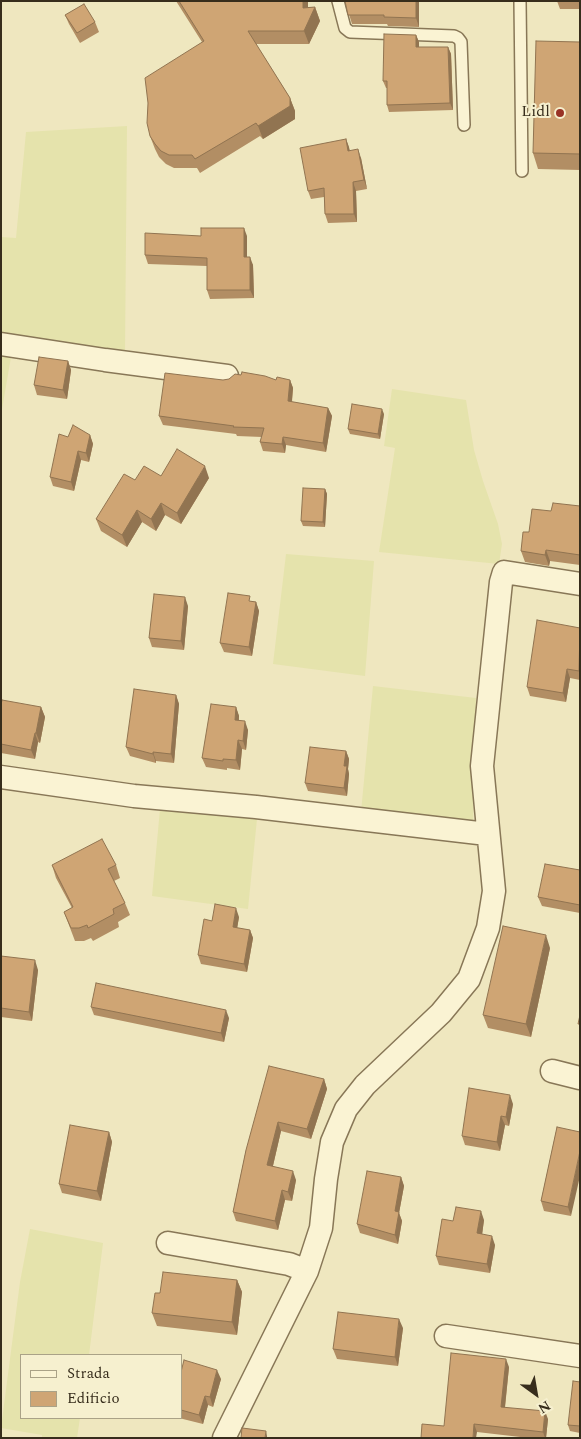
<!DOCTYPE html>
<html>
<head>
<meta charset="utf-8">
<style>
  body { margin:0 }
  #map { position:relative; width:581px; height:1439px; overflow:hidden; background:#efe7bf; font-family:Spectral,serif }
  canvas { display:block }
  .frame { position:absolute; inset:0; border:2px solid #372d1c; pointer-events:none }
  .legend { position:absolute; left:20px; top:1354px; width:162px; height:65px; box-sizing:border-box; background:#f6f0cf; border:1px solid #aaa287; margin:0; padding:6px 9px; list-style:none; font-size:15px; color:#372d1c }
  .legend li { display:flex; align-items:center; gap:10px; height:25px }
  .legend b { width:25px; border:1px solid #aaa287 }
  .north { position:absolute; left:511px; top:1369px; width:50px; height:50px; -webkit-text-stroke:4px #f6f0cf; paint-order:stroke; rotate:148deg; font-size:14px; font-weight:700; line-height:20px; text-align:center; color:#372d1c }
  .north::after { content:''; display:block; margin:auto; width:18px; height:22px; background:#372d1c; clip-path:polygon(50% 0,100% 100%,50% 72%,0 100%) }
</style>
</head>
<body>
<div id="map">
<canvas width="581" height="1439"></canvas>
<div class="frame"></div>
<ul class="legend">
<li><b style="height:6px;background:#faf3d3"></b>Strada</li>
<li><b style="height:14px;background:#cfa574"></b>Edificio</li>
</ul>
<div class="north">N</div>
</div>
<script>
const context = document.querySelector('canvas').getContext('2d');
context.lineJoin = 'round';
function paint(path, color) {
  context.fillStyle = color;
  context.fill(path, 'evenodd');
}
function poly(rows) {
  const path = new Path2D();
  for (const r of rows) {
    path.moveTo(r[0], r[1]);
    for (let i = 2; i < r.length; i += 2) path.lineTo(r[i], r[i + 1]);
  }
  return path;
}
function trace(path, color, width, dash) {
  context.strokeStyle = color;
  context.lineWidth = width;
  context.lineCap = dash ? 'butt' : 'round';
  context.setLineDash(dash || []);
  context.stroke(path);
}
function drawText(font, color, halo, rows, align = 'center') {
  context.font = font + ' Spectral,serif';
  context.lineWidth = 4;
  context.setLineDash([]);
  context.textBaseline = 'middle';
  context.strokeStyle = halo;
  context.fillStyle = color;
  for (const [text, x, y, turn = 0] of rows) {
    context.save();
    context.translate(x, y);
    context.rotate((+turn || 0) * Math.PI / 180);
    context.textAlign = isNaN(turn) ? turn : align;
    if (halo) context.strokeText(text, 0, 0);
    context.fillText(text, 0, 0);
    context.restore();
  }
}
const farmland = poly([
  [127,126,125,353,1,337,1,237,16,238,26,132],
  [1,356,11,357,1,415],
  [392,389,466,400,474,450,483,481,498,524,502,544,499,564,379,552,395,448,384,446],
  [286,554,374,561,365,676,273,664],
  [373,686,476,698,473,825,361,812],
  [160,809,257,819,248,909,152,896],
  [30,1229,103,1243,89,1355,21,1355,21,1418,80,1418,77,1438,42,1438,42,1435,1,1428,20,1282]
]);
const lane = poly([
  [338,1,345,28,350,32,454,36,458,38,461,42,464,125],
  [520,1,522,171]
]);
const street = poly([
  [1,344,105,360,227,376],
  [1,777,134,796,256,807,487,834],
  [552,1071,580,1078],
  [168,1243,289,1264,307,1271],
  [446,1336,580,1356],
  [224,1438,307,1271,321,1228,326,1179,332,1142,346,1109,365,1085,441,1013,469,979,488,928,494,891,482,766,501,582,504,572,580,584]
]);
const wall = poly([
  [176,1,308,1,308,7,315,7,320,21,309,44,256,44,290,98,295,111,295,119,263,139,260,136,200,173,197,168,174,168,166,164,159,157,155,149,150,136,202,42],
  [345,1,419,1,419,27,388,26,387,24,352,24],
  [557,1,580,1,580,9,560,9],
  [65,15,95,22,99,32,80,43,69,24],
  [416,35,419,42,419,47,448,47,451,54,453,110,389,112,387,105,387,88,386,88,383,81],
  [580,42,580,170,538,169,533,153],
  [346,139,350,151,361,158,367,189,356,191,357,222,328,223,325,214,324,197,311,199,308,191],
  [201,236,247,236,247,257,253,265,254,298,210,299,207,290,207,266,148,264,145,255],
  [68,361,71,370,67,399,37,395,34,385],
  [223,380,290,380,293,388,292,402,328,408,332,416,326,452,286,445,285,453,263,451,260,442,262,437,237,436,236,434,163,425,159,416],
  [384,414,380,439,350,434,348,429],
  [90,435,93,444,89,462,81,460,74,491,53,486,50,477,68,437],
  [161,476,209,478,181,524,165,515,156,531,142,522,127,547,101,531,96,519,135,480],
  [325,489,327,494,325,527,303,526,301,521],
  [580,506,580,565,550,561,549,566,525,562,521,551,529,532,551,511],
  [251,601,256,602,259,611,252,656,224,652,220,643],
  [188,606,184,650,152,647,149,638],
  [580,628,580,680,570,678,566,702,530,696,527,687],
  [176,695,179,704,174,763,156,761,156,763,130,756,126,747],
  [1,705,41,707,45,717,40,743,38,742,35,759,1,753],
  [236,707,239,716,239,720,248,730,246,750,242,749,240,770,227,768,227,770,206,767,202,758],
  [346,751,349,759,348,769,349,774,347,796,308,791,305,783],
  [52,865,116,865,120,878,114,881,125,903,130,915,118,922,119,927,93,941,91,938,84,941,75,941,64,912,72,908,56,878],
  [580,870,580,913,542,906,538,897],
  [239,917,237,928,250,930,253,938,247,972,201,964,198,955,212,921],
  [550,948,531,1037,488,1028,483,1015],
  [1,956,38,970,32,1021,1,1017],
  [91,1007,229,1018,224,1042,94,1015],
  [324,1079,327,1089,311,1139,281,1131,273,1166,296,1180,292,1201,285,1200,278,1230,236,1221,233,1212,246,1150],
  [513,1104,509,1126,505,1125,500,1151,465,1145,462,1136],
  [557,1127,571,1216,544,1211,541,1201],
  [109,1132,112,1142,101,1201,62,1193,59,1184],
  [401,1177,404,1186,399,1213,402,1221,398,1244,360,1233,357,1224],
  [484,1220,482,1234,495,1245,490,1273,439,1265,436,1256,453,1221],
  [237,1280,242,1292,237,1335,157,1326,152,1313,160,1293],
  [403,1328,398,1366,337,1359,333,1349],
  [509,1367,505,1408,548,1419,546,1438,529,1438,477,1432,444,1426],
  [181,1372,221,1379,213,1407,208,1405,203,1424,179,1418,181,1418],
  [580,1382,580,1433,570,1431,568,1425]
]);
const shadedWall = poly([
  [303,1,308,1,308,21,303,8],
  [416,1,419,1,419,27,416,18],
  [315,7,320,21,309,44,304,31],
  [416,35,419,42,419,55,416,47],
  [448,47,451,54,453,110,450,103],
  [290,98,295,111,295,119,263,139,258,126],
  [346,139,349,147,351,160,348,151],
  [358,149,361,158,367,189,364,180],
  [353,182,356,191,357,222,354,214],
  [244,228,247,236,247,266,244,257],
  [250,257,253,265,254,298,250,290],
  [68,361,71,370,67,399,63,390],
  [290,380,293,388,291,410,288,401],
  [328,408,332,416,326,452,323,443],
  [382,409,384,414,380,439,378,434],
  [90,435,93,444,89,462,86,453],
  [283,437,286,445,285,453,282,444],
  [78,451,81,460,74,491,71,482],
  [205,466,209,478,181,524,177,513],
  [325,489,327,494,325,527,323,522],
  [161,503,165,515,156,531,151,519],
  [137,510,142,522,127,547,122,535],
  [546,550,550,561,549,566,545,555],
  [185,597,188,606,184,650,181,641],
  [256,602,259,611,252,656,249,647],
  [567,669,570,678,566,702,563,693],
  [176,695,179,704,174,763,171,754],
  [41,707,45,717,40,743,36,733],
  [236,707,239,716,238,729,235,720],
  [245,721,248,730,246,750,243,741],
  [35,733,38,742,35,759,31,750],
  [238,740,242,749,240,770,236,760],
  [346,751,349,759,348,769,349,774,347,796,344,788,344,766],
  [153,752,156,761,156,763,153,754],
  [236,908,239,917,236,935,233,927],
  [250,930,253,938,247,972,244,964],
  [546,935,550,948,531,1037,526,1024],
  [35,960,38,970,32,1021,29,1012],
  [226,1010,229,1018,224,1042,221,1033],
  [324,1079,327,1089,311,1139,307,1129],
  [510,1095,513,1104,509,1126,506,1117],
  [501,1116,505,1125,500,1151,497,1142],
  [278,1122,281,1131,271,1174,267,1165],
  [109,1132,112,1142,101,1201,97,1191],
  [580,1151,580,1176,571,1216,568,1207],
  [293,1171,296,1180,292,1201,288,1192],
  [401,1177,404,1186,399,1213,402,1221,398,1244,395,1235,395,1211],
  [282,1190,285,1200,278,1230,275,1221],
  [481,1211,484,1220,481,1243,477,1233],
  [492,1236,495,1245,490,1273,487,1264],
  [237,1280,242,1292,237,1335,232,1322],
  [399,1319,403,1328,398,1366,395,1357],
  [506,1359,509,1367,504,1415,501,1407],
  [217,1370,221,1379,213,1407,210,1397],
  [205,1396,208,1405,203,1424,199,1415],
  [545,1411,548,1419,546,1438,545,1438,543,1432],
  [474,1424,477,1432,476,1438,473,1438],
  [266,1431,267,1436,267,1438,265,1438]
]);
const building = poly([
  [179,1,303,1,303,8,315,7,304,31,248,31,290,98,290,106,258,126,256,123,195,159,192,155,169,155,161,151,155,144,150,136,147,123,148,103,145,78,204,41,179,1],
  [345,1,416,1,416,18,384,17,384,15,348,15,345,1],
  [84,4,95,22,77,33,65,15,84,4],
  [384,34,416,35,416,47,448,47,450,103,387,105,387,81,383,81,384,34],
  [536,41,580,42,580,154,533,153,536,41],
  [346,139,348,151,358,149,364,180,353,182,354,214,325,214,324,188,308,191,300,148,346,139],
  [201,228,244,228,244,257,250,257,250,290,207,290,207,258,145,255,145,233,201,236,201,228],
  [39,357,68,361,63,390,34,385,39,357],
  [242,372,265,376,276,380,277,377,290,380,288,401,328,408,323,443,283,437,282,444,260,442,264,428,233,427,234,426,159,416,165,373,223,380,229,379,235,374,241,375,242,372],
  [352,404,382,409,378,434,348,429,352,404],
  [73,425,90,435,86,453,78,451,71,482,50,477,59,434,68,437,73,425],
  [177,449,205,466,177,513,161,503,151,519,137,510,122,535,96,519,124,474,135,480,144,466,161,476,177,449],
  [303,488,325,489,323,522,301,521,303,488],
  [553,503,580,506,580,555,546,550,545,555,521,551,523,532,529,532,532,509,551,511,553,503],
  [228,593,250,596,249,601,256,602,249,647,220,643,228,593],
  [154,594,185,597,181,641,149,638,154,594],
  [537,620,580,628,579,671,567,669,563,693,527,687,537,620],
  [134,689,176,695,171,754,153,752,153,754,126,747,134,689],
  [2,700,41,707,36,733,35,733,31,750,1,744,1,705,2,700],
  [211,704,236,707,235,720,245,721,243,741,238,740,236,760,223,759,223,761,202,758,211,704],
  [310,747,346,751,344,766,347,766,344,788,305,783,310,747],
  [102,839,116,865,108,869,125,903,113,909,114,914,88,928,87,925,79,928,71,928,64,912,73,907,52,865,102,839],
  [545,864,580,870,580,905,538,897,545,864],
  [215,904,236,908,233,927,250,930,244,964,198,955,204,919,212,921,215,904],
  [503,926,546,935,526,1024,483,1015,503,926],
  [1,956,35,960,29,1012,1,1008,1,956],
  [96,983,226,1010,221,1033,91,1007,96,983],
  [580,1015,580,1024,578,1024,580,1015],
  [269,1066,324,1079,307,1129,278,1122,267,1165,293,1171,288,1192,282,1190,275,1221,233,1212,246,1150,269,1066],
  [469,1088,510,1095,506,1117,501,1116,497,1142,462,1136,469,1088],
  [70,1125,109,1132,97,1191,59,1184,70,1125],
  [557,1127,580,1132,580,1151,568,1207,541,1201,557,1127],
  [367,1171,401,1177,395,1211,399,1212,395,1235,357,1224,367,1171],
  [456,1207,481,1211,477,1233,492,1236,487,1264,436,1256,442,1219,453,1221,456,1207],
  [163,1272,237,1280,232,1322,152,1313,155,1293,160,1293,163,1272],
  [338,1312,399,1319,395,1357,333,1349,338,1312],
  [451,1353,506,1359,501,1407,545,1411,543,1432,474,1424,473,1438,421,1438,422,1424,444,1426,451,1353],
  [184,1360,217,1370,210,1397,205,1396,199,1415,181,1410,181,1372,184,1360],
  [573,1381,580,1382,580,1426,568,1425,573,1381],
  [242,1428,266,1431,265,1438,241,1438,242,1428]
]);
const markers = [
  [560,113,5,"#993325"]
];
const poiNames = [
  ["Lidl",550,113]
];
paint(farmland, '#e5e3ac');
trace(lane, '#887757', 14);
trace(street, '#887757', 25);
trace(lane, '#faf3d3', 11);
trace(street, '#faf3d3', 22);
paint(wall, '#b28e64');
paint(shadedWall, '#917451');
paint(building, '#cfa574');
trace(building, '#917451', 1);
for (const [x, y, r, color] of markers) {
  const dot = new Path2D();
  dot.arc(x, y, r, 0, 2 * Math.PI);
  context.fillStyle = color;
  context.fill(dot);
  trace(dot, '#f6f0cf', 2);
}
drawText('16px', '#372d1c', '#f6f0cf', poiNames, 'right');
</script>
</body>
</html>
